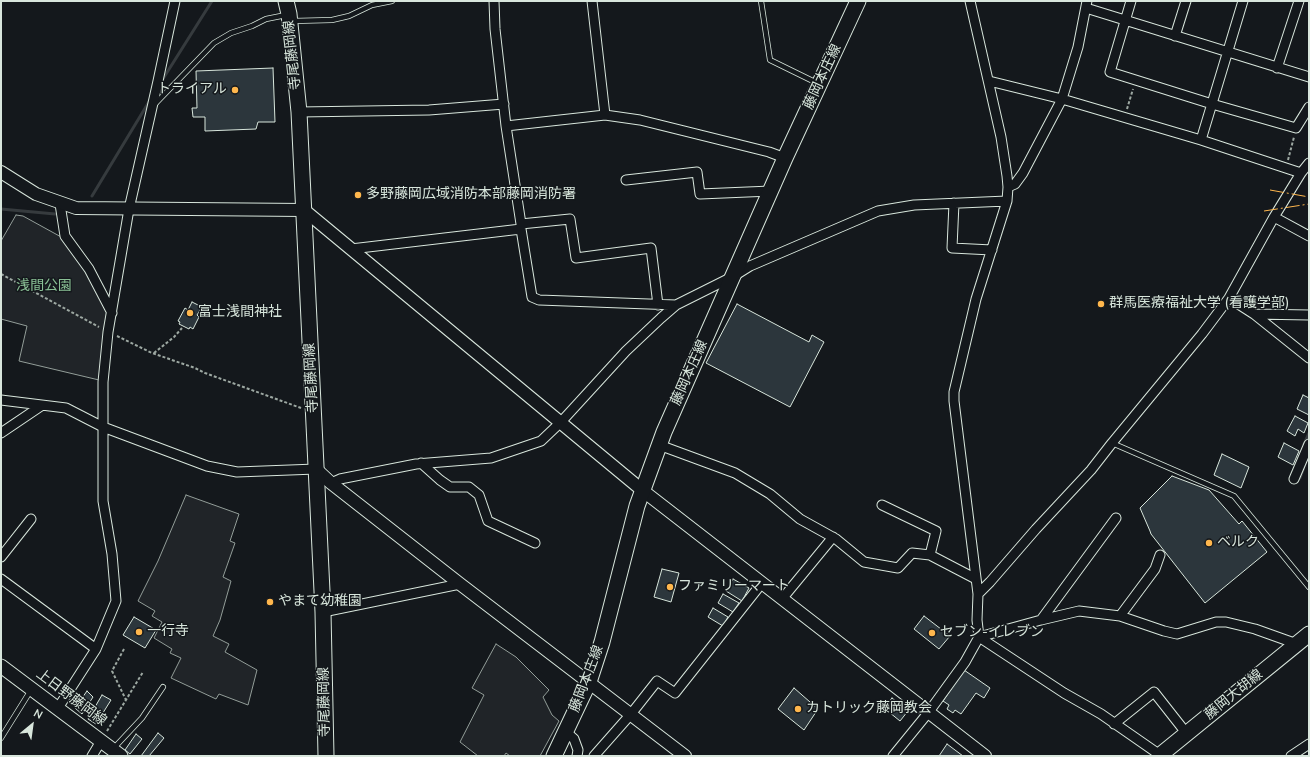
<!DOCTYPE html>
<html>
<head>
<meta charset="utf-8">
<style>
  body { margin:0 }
  #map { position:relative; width:1310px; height:757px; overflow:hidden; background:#14181c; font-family:"Nunito Sans",sans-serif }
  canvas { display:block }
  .frame { position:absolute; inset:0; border:2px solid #d8e6dc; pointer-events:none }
  .north { position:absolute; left:12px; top:705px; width:40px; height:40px; -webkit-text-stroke:3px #14181c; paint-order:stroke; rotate:29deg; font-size:11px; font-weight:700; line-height:16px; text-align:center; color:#d8e6dc }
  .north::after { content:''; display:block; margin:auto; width:14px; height:18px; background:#d8e6dc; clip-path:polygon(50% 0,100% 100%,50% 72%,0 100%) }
</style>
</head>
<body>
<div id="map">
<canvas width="1310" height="757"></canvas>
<div class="frame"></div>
<div class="north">N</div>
</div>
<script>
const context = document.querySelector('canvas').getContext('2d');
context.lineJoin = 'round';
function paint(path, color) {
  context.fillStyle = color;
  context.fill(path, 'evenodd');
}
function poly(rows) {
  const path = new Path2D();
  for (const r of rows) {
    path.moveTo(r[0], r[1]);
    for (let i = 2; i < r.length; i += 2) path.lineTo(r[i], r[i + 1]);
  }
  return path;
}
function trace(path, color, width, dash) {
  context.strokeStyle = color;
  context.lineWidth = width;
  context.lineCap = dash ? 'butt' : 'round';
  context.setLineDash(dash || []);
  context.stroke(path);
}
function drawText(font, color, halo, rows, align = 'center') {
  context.font = font + ' "Nunito Sans","Noto Sans JP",sans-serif';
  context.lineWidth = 3;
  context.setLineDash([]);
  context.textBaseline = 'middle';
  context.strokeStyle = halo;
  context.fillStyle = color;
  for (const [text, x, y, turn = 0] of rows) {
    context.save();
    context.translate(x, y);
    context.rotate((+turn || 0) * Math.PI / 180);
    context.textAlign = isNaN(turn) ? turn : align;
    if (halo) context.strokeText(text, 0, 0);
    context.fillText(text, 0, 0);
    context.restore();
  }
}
const green = poly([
  [16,215,23,216,63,238,87,274,108,315,99,380,19,361,27,326,1,319,1,241,16,215],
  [186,495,239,514,230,541,235,543,223,577,231,581,220,620,213,636,229,644,225,652,257,670,248,705,219,694,216,699,171,678,181,658,170,653,172,649,154,638,162,622,152,616,155,611,138,601,158,561,186,495],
  [496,644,516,657,549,690,543,697,552,715,559,721,540,756,510,756,506,753,504,756,478,756,460,742,484,695,472,688,496,644]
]);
const stream = poly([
  [161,82,212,1],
  [92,196,150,100],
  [1,209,55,214],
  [1304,444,1309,433],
  [1300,478,1304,467]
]);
const building = poly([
  [273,68,275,122,258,122,256,129,205,131,205,117,193,117,192,108,197,108,196,71,273,68],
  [192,302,202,307,197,315,199,317,193,329,190,327,189,329,179,324,180,322,178,321,185,308,188,310,192,302],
  [737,304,809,342,812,335,824,342,790,407,706,363,737,304],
  [1303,395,1309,398,1309,415,1297,409,1303,395],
  [1295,416,1308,423,1304,433,1298,429,1295,436,1287,431,1295,416],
  [1284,443,1299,451,1293,465,1278,457,1284,443],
  [1222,454,1249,467,1241,488,1214,475,1222,454],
  [1172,476,1209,490,1239,524,1242,521,1267,552,1205,603,1151,534,1150,531,1140,508,1172,476],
  [662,569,679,573,671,602,654,597,662,569],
  [733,579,749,588,742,601,726,591,733,579],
  [723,594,739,603,733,612,718,603,723,594],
  [713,608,728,617,723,626,708,617,713,608],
  [924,616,950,636,939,649,914,629,924,616],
  [134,617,156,630,145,648,123,635,134,617],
  [964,670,990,688,984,698,976,693,961,714,955,710,953,713,947,709,949,705,943,701,964,670],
  [794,688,818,709,804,730,778,709,794,688],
  [87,691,93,697,82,714,75,708,87,691],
  [102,695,111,700,96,724,88,719,102,695],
  [892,698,908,711,900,721,884,708,892,698],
  [158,733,164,738,149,756,141,756,158,733],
  [136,734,142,739,130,754,125,750,136,734],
  [947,744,963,756,939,756,947,744]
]);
const path = poly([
  [1127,109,1133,89],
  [1288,160,1294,137],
  [1,274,99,327],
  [117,336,152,353,195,368,205,373,301,408],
  [154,353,174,337,182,328],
  [124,649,112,671,126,700],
  [107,731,143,672]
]);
const service = poly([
  [761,1,770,60,817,83],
  [293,21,332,20,349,16,372,5,392,1],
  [155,104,214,43,231,33,252,26,266,19,286,15],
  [1112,443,1234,496,1309,587],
  [1,738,31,690],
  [113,749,142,718,163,687]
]);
const minor = poly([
  [494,1,495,29,506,126,521,224,521,229,532,297,539,300,676,305],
  [592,1,605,115],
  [1131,1,1110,72,1212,104,1296,128,1309,107],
  [1086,8,1309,77],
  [1175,36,1186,1],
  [1277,68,1299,1],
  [989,81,1062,99,1201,140,1301,173],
  [299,112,429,110,504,104],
  [506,126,605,115,640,120,769,152,785,158],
  [1201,140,1243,1],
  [626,180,697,172,700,194,771,191],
  [1008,187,1015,184,1023,173,1062,99,1078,47,1087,1],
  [954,203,952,248,992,250],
  [60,204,65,236,89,269,112,313],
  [1274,217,1309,236],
  [521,224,570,219,576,258,651,248,658,305],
  [351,249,521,229],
  [1229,298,1254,314,1309,358],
  [1254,314,1309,315],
  [1,400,66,408,103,427,207,466,237,472,316,469],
  [1,433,41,406],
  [659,445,735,473,770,494,800,519,836,539,864,562,898,568,912,553,930,555,976,579],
  [421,463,440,480,450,487,469,487,479,495,488,521,535,543],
  [1294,479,1309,444],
  [331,483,340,479,416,464,491,458,541,441,561,422,626,351,661,318,676,305,734,276,750,266,878,211,914,205,1007,201],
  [882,505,936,531,930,555],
  [1,557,31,519],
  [1,579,96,649],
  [978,594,990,582,1036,529,1091,470,1112,443,1202,334,1229,298,1274,217,1301,173,1309,163],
  [782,599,833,537],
  [323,612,460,584],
  [1120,616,1155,569,1160,555],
  [1041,620,1116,518],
  [979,637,1041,620,1079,611,1120,616,1164,631,1177,634,1216,622,1226,622,1255,629,1297,644],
  [979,637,1064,693,1101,714,1160,755],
  [58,708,96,649,116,601,112,554,103,501,103,382,108,332,129,209,158,81,175,1],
  [1114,724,1154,692,1187,734],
  [566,732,574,739,578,750,577,756],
  [92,756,101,741],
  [594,756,631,714,657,681,675,693,762,583],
  [893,756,928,713,965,662,979,637,977,620,978,594,954,401,954,392,976,299,1007,201,1008,187,1007,176,1001,137,970,1],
  [1291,756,1309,744]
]);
const tertiary = poly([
  [1,172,36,194,76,208,304,210,642,490,985,756],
  [316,469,331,483,460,584,685,756]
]);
const secondary = poly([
  [1,666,121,756]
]);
const primary = poly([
  [286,1,289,14,299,112,323,612,326,756],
  [554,756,589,682,602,642,637,506,664,432,785,158,858,1],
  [1159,756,1309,634]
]);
const power = poly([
  [1270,190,1309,197],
  [1264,211,1309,204]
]);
const markers = [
  [235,90,4,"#ffb74d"],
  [358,195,4,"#ffb74d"],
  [1101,304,4,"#ffb74d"],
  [190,313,4,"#ffb74d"],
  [1209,543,4,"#ffb74d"],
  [670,587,4,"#ffb74d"],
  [270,602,4,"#ffb74d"],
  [139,632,4,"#ffb74d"],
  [932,633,4,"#ffb74d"],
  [798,709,4,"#ffb74d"]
];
const streetNames = [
  ["寺尾藤岡線",293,55,-96],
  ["藤岡本庄線",823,77,-65],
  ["藤岡本庄線",690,373,-66],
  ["寺尾藤岡線",312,378,-93],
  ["藤岡本庄線",587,679,-69],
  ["藤岡大胡線",1234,695,-39],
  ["上日野藤岡線",71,698,37],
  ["寺尾藤岡線",325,702,-91]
];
const poiNames = [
  ["トライアル",227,90,"right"],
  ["多野藤岡広域消防本部藤岡消防署",366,195],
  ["群馬医療福祉大学 (看護学部)",1109,304],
  ["富士浅間神社",198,313],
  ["ベルク",1217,543],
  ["ファミリーマート",678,587],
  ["やまて幼稚園",278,602],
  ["一行寺",147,632],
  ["セブン-イレブン",940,633],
  ["カトリック藤岡教会",806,709]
];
const parkNames = [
  ["浅間公園",44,287]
];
paint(green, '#202428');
trace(green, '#939e99', 1);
trace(stream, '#363b3e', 3);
paint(building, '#2c363c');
trace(building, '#d8e6dc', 1);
trace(service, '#d8e6dc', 6);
trace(minor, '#d8e6dc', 11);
trace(tertiary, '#d8e6dc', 14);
trace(secondary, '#d8e6dc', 15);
trace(primary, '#d8e6dc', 17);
trace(path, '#9da8a2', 2, [3, 2]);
trace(service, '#14181c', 4.5);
trace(minor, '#14181c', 9);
trace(tertiary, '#14181c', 12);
trace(secondary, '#14181c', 13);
trace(primary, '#14181c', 15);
trace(power, '#ffb74d', 1, [14, 3, 2, 3]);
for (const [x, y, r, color] of markers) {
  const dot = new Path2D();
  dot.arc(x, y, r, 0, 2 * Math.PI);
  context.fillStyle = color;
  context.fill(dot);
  trace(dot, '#14181c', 1.5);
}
drawText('14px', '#d8e6dc', '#14181c', streetNames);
drawText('14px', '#d8e6dc', '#14181c', poiNames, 'left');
drawText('14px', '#8ac095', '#14181c', parkNames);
</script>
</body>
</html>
